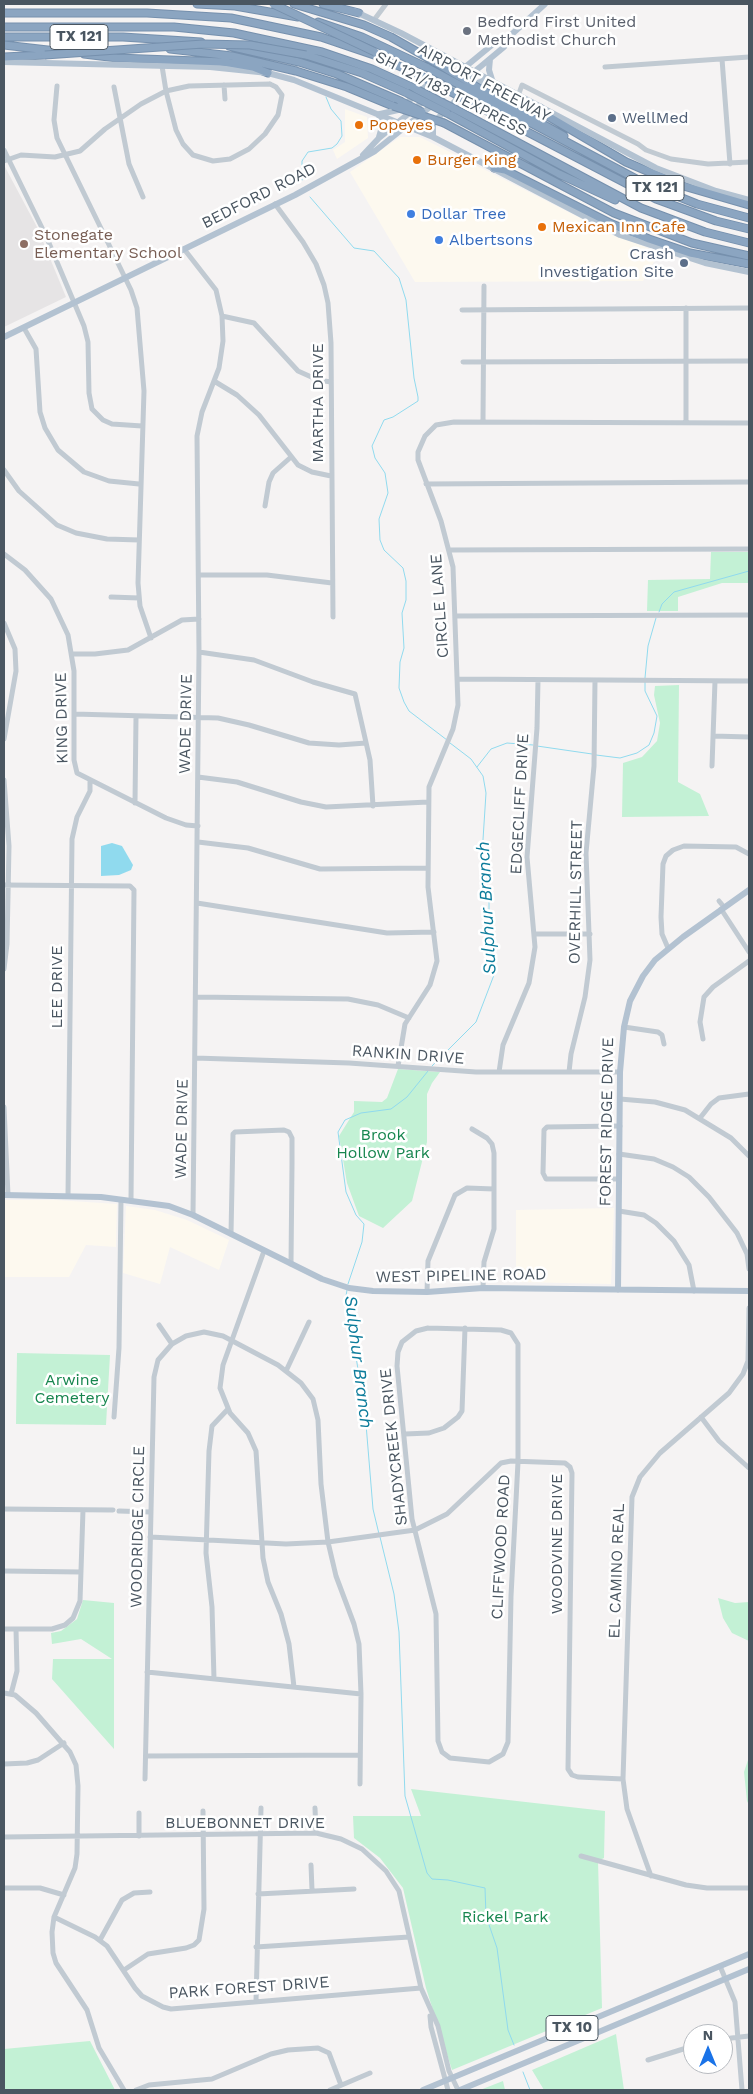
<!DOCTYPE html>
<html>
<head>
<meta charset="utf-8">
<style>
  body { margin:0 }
  #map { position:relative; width:753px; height:2094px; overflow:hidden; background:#f5f3f3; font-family:"Work Sans",sans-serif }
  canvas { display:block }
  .frame { position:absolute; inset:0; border:5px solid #4a5661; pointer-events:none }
  .north { position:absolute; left:683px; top:2024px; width:50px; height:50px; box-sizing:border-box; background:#fff; border:1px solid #b7bbc0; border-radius:50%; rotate:0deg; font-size:14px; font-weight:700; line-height:20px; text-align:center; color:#4a5661 }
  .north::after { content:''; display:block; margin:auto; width:18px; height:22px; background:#1a73e8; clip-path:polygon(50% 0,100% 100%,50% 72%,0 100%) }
</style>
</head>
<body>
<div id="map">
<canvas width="753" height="2094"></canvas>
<div class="frame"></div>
<div class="north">N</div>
</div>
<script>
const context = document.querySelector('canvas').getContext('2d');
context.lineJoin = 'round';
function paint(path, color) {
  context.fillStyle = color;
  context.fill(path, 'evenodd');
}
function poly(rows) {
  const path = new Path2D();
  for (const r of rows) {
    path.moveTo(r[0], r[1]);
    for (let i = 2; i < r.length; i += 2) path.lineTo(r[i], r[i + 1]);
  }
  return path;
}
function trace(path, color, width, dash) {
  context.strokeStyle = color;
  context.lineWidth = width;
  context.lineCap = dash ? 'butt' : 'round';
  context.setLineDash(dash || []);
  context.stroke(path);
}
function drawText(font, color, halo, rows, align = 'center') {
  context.font = font + ' "Work Sans",sans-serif';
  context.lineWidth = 5;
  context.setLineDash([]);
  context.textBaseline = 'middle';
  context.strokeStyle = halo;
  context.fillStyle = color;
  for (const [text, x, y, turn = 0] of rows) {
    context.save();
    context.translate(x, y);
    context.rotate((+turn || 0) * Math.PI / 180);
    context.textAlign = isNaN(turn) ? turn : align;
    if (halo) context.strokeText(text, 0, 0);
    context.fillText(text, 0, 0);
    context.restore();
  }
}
const commercial = poly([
  [345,109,367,117,368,138,337,159,333,150,345,142],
  [400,137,420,137,600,228,659,253,643,281,415,282,350,172],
  [4,1200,56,1200,117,1204,116,1247,86,1245,69,1277,4,1277],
  [126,1206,155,1210,187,1220,229,1240,219,1270,170,1247,160,1284,123,1273],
  [614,1208,611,1284,516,1282,516,1210]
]);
const education = poly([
  [5,167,37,227,66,297,4,327]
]);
const green = poly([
  [711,552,749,552,749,583,722,583,678,597,678,611,647,611,648,580,710,579],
  [679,685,678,782,700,794,709,816,622,817,623,763,642,757,657,741,660,723,654,695,655,686],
  [398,1069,440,1072,432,1083,427,1094,427,1142,412,1201,383,1228,359,1216,347,1183,339,1136,354,1112,354,1101,382,1102,387,1098],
  [17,1353,110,1355,106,1425,16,1424],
  [718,1598,735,1603,749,1602,749,1641,732,1633,723,1618],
  [83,1600,114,1603,114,1749,52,1679,53,1659,112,1659,81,1639,52,1644,51,1633,61,1631,77,1619],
  [749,1757,749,1805,747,1801,744,1772],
  [411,1789,605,1811,604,1858,598,1861,602,2008,452,2070,426,1988,403,1888,380,1858,354,1838,353,1816,421,1816],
  [616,2034,624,2090,544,2090,532,2070],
  [90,2041,115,2090,4,2090,4,2049],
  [503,2081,505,2090,480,2090]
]);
const water = poly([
  [112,843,122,846,133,865,131,870,119,875,101,876,101,846]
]);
const stream = poly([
  [302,180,302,161,308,152,332,148,337,144,342,136,341,121,331,109,326,97],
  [310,197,354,248,374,251,399,278,406,300,414,378,418,397,418,401,393,417,384,420,372,446,375,458,385,473,388,493,379,519,380,540,384,550,403,568,406,581,406,600,402,613,404,648,400,662,399,688,404,702,409,711,447,740],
  [659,612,662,604,674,592,749,571],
  [645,678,648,646,656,618],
  [537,746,592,754],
  [596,755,620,758,637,753,649,745,654,733,657,716,645,691,645,682],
  [477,767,491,749,507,743,533,745],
  [432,1066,476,1022,494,975,489,917,489,893,482,855,486,793,483,776,471,759,450,743],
  [348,1284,362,1242,364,1224,356,1215,346,1192,338,1132,345,1120,361,1113,391,1109,407,1097,428,1071],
  [347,1290,346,1296,365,1412,373,1509,379,1534],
  [380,1537,394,1594,399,1632,405,1796,427,1873,432,1879,448,1880,485,1888,486,1916,497,1948,508,2030,514,2045],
  [523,2072,530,2090]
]);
const minor = poly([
  [374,20,386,4],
  [722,59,730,164],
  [605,67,749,57],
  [270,84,276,87,282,95,278,115,265,134,249,149,230,159,213,161,193,155,183,144,176,130,166,91,189,86,270,84],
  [224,85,225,99],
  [57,86,54,120,57,138,131,290,137,308,144,391,138,583,140,606,151,638],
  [114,87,129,164,143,197],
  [518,96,522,85,638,144,646,150,671,159,708,164,749,162],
  [4,150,46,236,84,326,88,342,89,393,92,409,103,420,112,424,142,426],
  [4,161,21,155,55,157,80,151,105,129,141,104,166,91,162,66],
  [275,204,303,242,316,264,324,285,328,303,331,343,333,617],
  [184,249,216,290,222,316,223,341,219,368,202,412,197,436,199,652,193,1215],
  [686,308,686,423],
  [462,310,749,308],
  [222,316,254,323,298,371,318,380,331,382],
  [24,328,36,349,40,412,45,428,58,450,84,472,109,481,139,484],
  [463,362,749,361],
  [214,381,237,395,259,415,298,465,312,472,331,476],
  [483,421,484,286],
  [4,470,19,491,57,525,76,533,107,539,139,540],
  [426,484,749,482],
  [265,506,269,482,273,473,291,457],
  [450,550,749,549],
  [4,554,25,570,51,599,68,635,74,671,74,760,77,773,166,818,186,825,198,826],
  [199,575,267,575,332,583],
  [111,597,139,598],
  [455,616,749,615],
  [4,623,15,649,16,671,4,739],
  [199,652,254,660,313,682,355,694,370,760,373,806],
  [72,654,95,654,128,650,182,620,199,619],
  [457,679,749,681],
  [74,714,218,718,249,725,309,743,339,745,366,743],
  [713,736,749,737],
  [712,766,715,681],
  [198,777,237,782,301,802,326,807,428,802],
  [4,780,9,846,7,944,4,969],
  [135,803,136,717],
  [198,842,248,848,320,869,428,868],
  [4,885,130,886,134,890,131,1200],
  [719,901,724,907],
  [197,903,387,933,434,932],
  [721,909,749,952],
  [535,934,590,934],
  [668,948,662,934,661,917,663,864,666,856,673,850,684,846,736,847,749,854],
  [196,997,348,999,378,1005,409,1018],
  [624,1027,658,1032,662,1035,664,1044],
  [703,1039,700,1022,704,997,713,987,749,961],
  [195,1058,349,1063,476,1072,620,1072],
  [398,1066,405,1024,430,985,437,961,428,887,429,787,453,729,458,705,453,567,441,521,418,460,418,452,425,436,436,425,454,422,749,423],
  [499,1072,503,1045,529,983,535,947,527,857,537,728,538,680],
  [569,1072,571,1054,585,997,590,960,586,853,594,766,595,680],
  [620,1099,655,1102,685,1110,731,1138,749,1156],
  [4,1107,8,1195],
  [700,1118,711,1104,719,1098,749,1094],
  [472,1129,487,1138,492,1144,494,1153,494,1229,484,1262,483,1288],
  [619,1154,654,1159,673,1167,689,1177,709,1197,737,1233,747,1254,749,1269],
  [619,1179,546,1179,543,1173,544,1130,547,1127,620,1126],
  [68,1196,72,839,77,817,90,791,90,782],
  [619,1211,644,1215,656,1223,674,1241,689,1265,694,1291],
  [231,1234,233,1134,235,1132,284,1130,289,1132,292,1138,292,1164,291,1264],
  [264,1251,223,1365,220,1388,230,1413,248,1433,256,1451,263,1558,268,1582,281,1614,289,1644,294,1687],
  [427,1292,428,1261,455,1195,467,1188,494,1189],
  [159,1325,172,1344],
  [428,1328,501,1330,511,1333,518,1344,518,1462,511,1596,508,1742,503,1754,489,1762,450,1758,442,1752,438,1741,436,1614,412,1519,397,1366,398,1352,402,1342,416,1331,428,1328],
  [286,1371,309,1322],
  [114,1417,119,1348,121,1200],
  [701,1417,719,1441,749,1468],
  [405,1434,429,1433,444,1428,458,1417,462,1411,465,1328],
  [4,1509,113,1510],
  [119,1511,150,1512],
  [150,1537,286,1544,328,1542,415,1530,447,1514,501,1463,511,1461,565,1463,570,1467,572,1473,568,1769,572,1775,578,1777,623,1779],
  [4,1571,81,1572],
  [4,1629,52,1629,65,1625,73,1618,80,1601,83,1510],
  [147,1672,361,1694],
  [214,1679,212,1607,206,1553,209,1451,212,1426,228,1409],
  [4,1693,15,1695,36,1713,70,1752,76,1765,78,1786,77,1854,75,1868,54,1917,52,1932,53,1953,56,1963,87,2010,99,2048,124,2090],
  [11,1694,17,1671,16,1629],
  [146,1756,360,1755],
  [4,1764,27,1763,38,1760,64,1743],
  [145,1779,154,1377,158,1360,172,1344,186,1336,204,1332,223,1336,278,1365,301,1383,313,1399,318,1420,321,1484,328,1542,336,1576,354,1624,359,1644,361,1694,360,1784],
  [315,1808,316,1833],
  [139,1836,139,1813],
  [4,1837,316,1833,341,1839,362,1849,386,1871,399,1891,421,1988,438,2026,449,2071,458,2090],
  [581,1856,686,1885,707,1888,749,1888],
  [311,1865,312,1890],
  [651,1876,627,1809,623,1779,632,1497,640,1477,660,1453,729,1393,743,1374,748,1361,749,1308],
  [4,1888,40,1888,64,1895],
  [258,1894,354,1889],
  [54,1917,95,1937,107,1946,135,1988,142,1996,163,2007,171,2009,421,1988],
  [100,1940,122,1900,134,1893,150,1892],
  [256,1947,409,1937],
  [720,1966,735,2002,742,2090],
  [124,1970,148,1954,186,1948,194,1945,199,1940,204,1909,203,1811],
  [256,2001,261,1808],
  [430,2016,431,2027,448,2090],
  [723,2039,749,2036],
  [648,2060,693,2046],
  [136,2090,149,2085,212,2079,271,2054,288,2050,318,2048,329,2053,341,2085],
  [330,2090,370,2073]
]);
const major = poly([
  [354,11,401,33,656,168,716,191,749,200],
  [490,59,489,70,493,83],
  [4,62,210,67,268,73,294,80,433,137,620,235,705,263,749,272],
  [380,114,398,110,438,76,444,66,444,56],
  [379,137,381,130,379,114],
  [433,137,433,123,471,85,480,82,489,82],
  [363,155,379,138,498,40,511,35],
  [4,337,295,195,375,151,480,67,504,47,511,35,545,4],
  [4,1195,101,1197,169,1206,193,1215,322,1279,349,1288,373,1291,427,1292,483,1288,749,1291],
  [618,1290,620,1072,624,1027,630,1001,643,976,655,960,683,937,749,890],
  [423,2090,749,1954],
  [460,2090,749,1969]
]);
const highway = poly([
  [197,4,235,6,298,17],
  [294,4,364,25,391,37,435,62],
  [323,4,359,13],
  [4,13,147,13,231,18,321,37,374,55,419,75],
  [318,22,362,37,428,68],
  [4,27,174,27,234,33,322,52,372,69,416,89],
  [4,37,123,37,201,42],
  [4,45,65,52],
  [229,46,299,62,337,74,400,101],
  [170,49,232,56,296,71,347,87,393,106],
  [84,54,117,58,224,62,253,67,268,73],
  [306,55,362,73,407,93],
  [4,57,45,55],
  [487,93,564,136],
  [482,97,642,182,697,204,749,218],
  [474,104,656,199,716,221,749,229],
  [453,108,641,208,705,232,749,243],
  [540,108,546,115,626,162,680,185,749,205],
  [447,113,559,174,615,200],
  [444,123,614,213,692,243,749,256],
  [494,168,505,170,612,224,649,239,690,253,749,264]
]);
const highwayBridge = poly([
  [273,4,375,52],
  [45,55,203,44,250,45,306,55],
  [435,62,487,93],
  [428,68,482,97],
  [419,75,474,104],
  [416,89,453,108],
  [407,93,447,113],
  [400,101,422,112],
  [393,106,444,123]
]);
const markers = [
  [467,31,5,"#6b7280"],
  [612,118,5,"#5c6f8a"],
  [359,125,5,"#e8710a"],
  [417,160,5,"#e8710a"],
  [411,214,5,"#3f7fe0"],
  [542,227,5,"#e8710a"],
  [439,240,5,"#3f7fe0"],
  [24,244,5,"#8d6e63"],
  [684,263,5,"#5c6f8a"]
];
const shields = [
  [79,37,58],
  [655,188,58],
  [572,2028,52]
];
const shieldNames = [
  ["TX 121",79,37],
  ["TX 121",655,188],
  ["TX 10",572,2028]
];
const worshipNames = [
  ["Bedford First United",477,22],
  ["Methodist Church",477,40]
];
const streetNames = [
  ["AIRPORT FREEWAY",484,83,28],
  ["SH 121/183 TEXPRESS",451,94,27],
  ["BEDFORD ROAD",259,196,-27],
  ["MARTHA DRIVE",318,403,-90],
  ["CIRCLE LANE",440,606,-94],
  ["KING DRIVE",62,718,-91],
  ["WADE DRIVE",186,724,-89],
  ["EDGECLIFF DRIVE",520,804,-87],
  ["OVERHILL STREET",576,892,-89],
  ["LEE DRIVE",57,987,-90],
  ["RANKIN DRIVE",408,1055,4],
  ["FOREST RIDGE DRIVE",607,1122,-89],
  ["WADE DRIVE",182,1129,-89],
  ["WEST PIPELINE ROAD",461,1276,-1],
  ["SHADYCREEK DRIVE",394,1447,-96],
  ["WOODRIDGE CIRCLE",138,1527,-89],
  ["WOODVINE DRIVE",557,1544,-90],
  ["CLIFFWOOD ROAD",501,1547,-87],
  ["EL CAMINO REAL",617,1571,-88],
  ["BLUEBONNET DRIVE",245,1823],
  ["PARK FOREST DRIVE",249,1988,-4]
];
const serviceNames = [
  ["WellMed",622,118],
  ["Crash",674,254,"right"],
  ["Investigation Site",674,272,"right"]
];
const foodNames = [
  ["Popeyes",369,125],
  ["Burger King",427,160],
  ["Mexican Inn Cafe",552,227]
];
const shopNames = [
  ["Dollar Tree",421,214],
  ["Albertsons",449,240]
];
const educationNames = [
  ["Stonegate",34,235],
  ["Elementary School",34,253]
];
const parkNames = [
  ["Brook",383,1135],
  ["Hollow Park",383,1153],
  ["Arwine",72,1380],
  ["Cemetery",72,1398],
  ["Rickel Park",505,1917]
];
const waterNames = [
  ["Sulphur Branch",487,908,-93],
  ["Sulphur Branch",358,1362,83]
];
paint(commercial, '#fdf9ef');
paint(education, '#e6e4e5');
paint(green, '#c3f1d5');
paint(water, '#90daee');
trace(stream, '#90daee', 1);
trace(highway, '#7690ad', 9);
trace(minor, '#c1cad2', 5);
trace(major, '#b3c2d1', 6);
trace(highway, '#8ba5c1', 7);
trace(highwayBridge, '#7690ad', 9, []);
trace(highwayBridge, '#8ba5c1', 7);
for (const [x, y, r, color] of markers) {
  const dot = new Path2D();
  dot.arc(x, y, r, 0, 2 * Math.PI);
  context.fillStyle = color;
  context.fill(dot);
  trace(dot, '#fff', 2);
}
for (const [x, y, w] of shields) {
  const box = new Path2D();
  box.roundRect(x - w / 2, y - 12.5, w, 25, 4);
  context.fillStyle = '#fff';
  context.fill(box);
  trace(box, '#4a5661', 1);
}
drawText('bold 15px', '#4a5661', null, shieldNames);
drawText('16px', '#5b616d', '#fff', worshipNames, 'left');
drawText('16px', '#4a5661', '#fff', streetNames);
drawText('16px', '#4e5e75', '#fff', serviceNames, 'left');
drawText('16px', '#c56008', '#fff', foodNames, 'left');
drawText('16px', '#366cbe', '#fff', shopNames, 'left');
drawText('16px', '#785e54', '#fff', educationNames, 'left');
drawText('16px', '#17864f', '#fff', parkNames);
drawText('italic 18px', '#0c7c9b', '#fff', waterNames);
</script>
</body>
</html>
